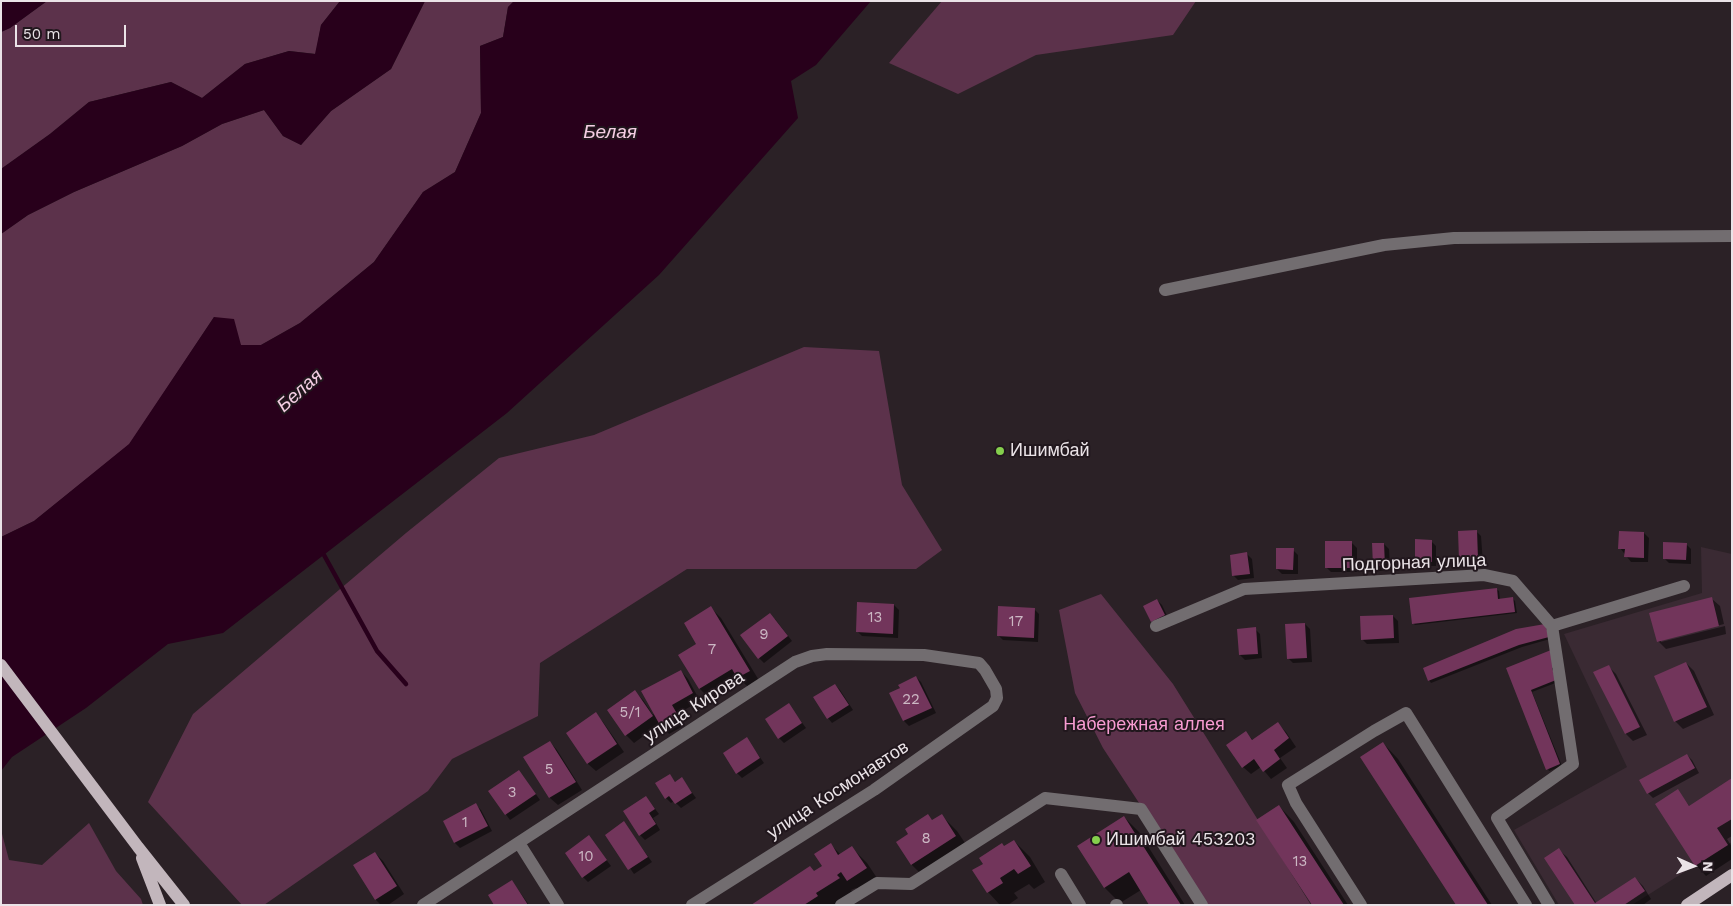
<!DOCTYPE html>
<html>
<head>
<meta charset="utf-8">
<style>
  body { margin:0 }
  #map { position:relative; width:1733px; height:906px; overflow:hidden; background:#2b2126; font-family:"Work Sans",sans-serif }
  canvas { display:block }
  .frame { position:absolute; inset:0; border:2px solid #eae3e7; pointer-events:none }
  .north { position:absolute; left:1668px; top:841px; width:50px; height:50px; -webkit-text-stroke:4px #21171d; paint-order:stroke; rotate:92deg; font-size:14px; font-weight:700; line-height:20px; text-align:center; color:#eae3e7 }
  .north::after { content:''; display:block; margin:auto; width:18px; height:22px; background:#eae3e7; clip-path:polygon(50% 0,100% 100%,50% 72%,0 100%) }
  .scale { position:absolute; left:15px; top:25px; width:111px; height:22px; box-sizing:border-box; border:2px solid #eae3e7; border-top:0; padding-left:6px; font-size:15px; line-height:18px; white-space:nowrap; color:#eae3e7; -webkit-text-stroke:4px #21171d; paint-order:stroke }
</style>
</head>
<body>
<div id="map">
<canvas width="1733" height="906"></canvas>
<div class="frame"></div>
<div class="north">N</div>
<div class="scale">50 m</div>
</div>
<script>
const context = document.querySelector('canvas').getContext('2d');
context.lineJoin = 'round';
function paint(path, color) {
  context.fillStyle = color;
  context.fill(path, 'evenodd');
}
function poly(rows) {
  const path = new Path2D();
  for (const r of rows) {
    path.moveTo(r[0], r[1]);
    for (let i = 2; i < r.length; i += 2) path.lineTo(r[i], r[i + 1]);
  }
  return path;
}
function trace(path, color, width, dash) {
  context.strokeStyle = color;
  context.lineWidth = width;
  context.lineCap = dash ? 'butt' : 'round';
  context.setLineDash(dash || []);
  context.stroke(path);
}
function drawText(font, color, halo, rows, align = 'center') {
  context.font = font + ' "Work Sans",sans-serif';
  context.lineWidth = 4;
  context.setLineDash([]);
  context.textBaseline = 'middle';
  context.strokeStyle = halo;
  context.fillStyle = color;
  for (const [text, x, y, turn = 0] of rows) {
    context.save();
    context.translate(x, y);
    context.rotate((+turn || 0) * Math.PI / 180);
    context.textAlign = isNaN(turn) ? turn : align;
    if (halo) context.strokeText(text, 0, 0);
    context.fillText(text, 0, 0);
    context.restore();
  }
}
const built = poly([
  [1701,547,1732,554,1732,842,1632,905,1559,905,1514,830,1627,767,1564,634,1702,593]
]);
const green = poly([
  [47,1,340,1,321,25,316,54,289,51,245,64,202,98,171,82,89,102,50,134,1,169,1,32,10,28],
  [425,1,514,1,508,7,503,37,480,46,481,113,455,172,423,192,374,262,300,323,261,345,241,345,214,317,130,444,34,521,1,537,1,234,28,215,74,192,182,146,222,124,264,110,283,136,301,145,331,111,391,69],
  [942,1,1196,1,1173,35,1036,55,958,94,889,63],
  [804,347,879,351,902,485,942,550,916,569,687,569,540,663,538,716,452,759,428,791,264,905,242,905,148,802,193,714,406,533,499,458,594,435],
  [1101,594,1173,684,1311,905,1206,905,1103,748,1075,693,1059,610],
  [89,823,116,871,141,899,143,905,1,905,1,830,9,860,42,865]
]);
const water = poly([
  [1,1,47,1,10,28,1,32],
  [340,1,425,1,391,69,331,111,301,145,283,136,264,110,222,124,182,146,74,192,28,215,1,234,1,169,50,134,89,102,171,82,202,98,245,64,289,51,315,54,321,25],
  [514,1,871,1,816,65,791,81,798,118,659,275,507,413,223,633,168,644,86,708,12,757,1,771,1,537,34,521,129,444,214,317,234,319,241,345,261,345,300,323,374,262,423,192,455,172,481,113,480,46,503,37,508,7]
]);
const shadow = poly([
  [1476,531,1481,536,1483,563,1465,564,1460,559],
  [1644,533,1649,538,1648,562,1631,562,1620,548],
  [1431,541,1436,546,1436,566,1421,566,1416,561],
  [1352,543,1357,548,1357,572,1331,572,1326,567],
  [1384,544,1389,549,1390,570,1379,571,1374,566],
  [1686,544,1691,549,1691,564,1669,563,1664,558],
  [1293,550,1298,555,1298,574,1282,574,1277,569],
  [1247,554,1252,559,1254,578,1238,580,1233,575],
  [1496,589,1499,591,1500,600,1513,599,1515,601,1517,613,1415,625,1413,623],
  [1712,599,1720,606,1724,624,1661,640,1661,642,1725,626,1726,634,1666,649,1658,641],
  [1157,600,1162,605,1169,620,1157,626,1152,622],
  [894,605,899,610,898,638,862,636,857,631],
  [711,608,721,618,760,682,749,688,741,680,710,699,700,689,680,656,698,645],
  [1034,609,1039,614,1038,642,1003,640,998,635],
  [1393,616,1398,621,1399,643,1367,644,1362,639],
  [775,619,792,641,764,663,759,658],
  [1305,624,1310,629,1312,662,1293,663,1288,658],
  [1545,625,1550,639,1522,647,1431,683,1429,680],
  [1255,629,1260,634,1262,658,1245,660,1240,655],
  [1551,651,1558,682,1532,692,1562,766,1549,771,1507,669],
  [1686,663,1694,671,1714,715,1683,729,1675,721],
  [1608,666,1616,674,1647,735,1633,741,1626,734],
  [681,671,688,679,700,701,679,713,685,725,669,734,660,724,634,743,626,735,635,692,643,700,653,715],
  [916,677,921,682,936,713,909,726,904,721,891,694],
  [835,685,840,690,853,710,832,723,828,718],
  [789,705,806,728,784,743,779,738],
  [595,714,603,722,624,752,596,771,588,764,567,733],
  [1278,724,1286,732,1296,747,1280,758,1287,768,1271,779,1261,767,1251,774,1243,767,1246,733,1254,741],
  [747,739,764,763,742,778,737,773],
  [550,742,557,750,582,790,558,805,550,798,525,758],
  [1383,743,1398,759,1492,905,1457,905],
  [1687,755,1692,760,1699,773,1653,798,1648,793,1641,780],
  [670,775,676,783,682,779,696,798,681,808,674,801,671,803,666,798],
  [523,776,540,800,510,820,489,791],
  [1732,780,1732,836,1727,839,1732,847,1732,859,1706,876,1696,865,1678,791,1690,807],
  [646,797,659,814,653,818,660,830,645,840,640,835],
  [476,805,481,810,492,831,460,848,455,843,444,821],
  [1279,806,1294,822,1348,905,1313,905],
  [928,816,933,821,942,816,957,831,971,852,927,880,912,865,898,842,910,835],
  [1124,817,1139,832,1185,905,1150,905,1141,890,1120,903,1105,888],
  [624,823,652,862,634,874,607,835],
  [589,837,611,866,588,882,583,877],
  [1014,841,1030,857,1045,882,1034,889,1029,884,1014,893,1018,898,1008,905,1000,905,988,892,984,864],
  [831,845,841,855,852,848,867,863,881,884,864,896,856,888,851,890,854,894,836,905,754,905,824,866],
  [1559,850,1567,857,1597,904,1635,878,1643,886,1651,899,1643,905,1577,905],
  [375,853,383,861,404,894,388,905,381,905,376,900,355,866],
  [512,881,529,905,496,905]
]);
const stream = poly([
  [324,555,377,651,406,684]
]);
const building = poly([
  [1477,530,1478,559,1459,560,1458,531],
  [1619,531,1644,532,1644,558,1624,557,1625,549,1618,549],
  [1415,539,1432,540,1432,562,1415,561],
  [1325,541,1352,541,1352,568,1325,568],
  [1663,542,1687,543,1686,560,1663,559],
  [1372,543,1384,543,1385,566,1373,566],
  [1276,548,1294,548,1293,570,1276,569],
  [1247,552,1250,574,1232,576,1230,555],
  [1497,588,1498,599,1513,597,1515,612,1412,624,1409,598],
  [1712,597,1719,626,1657,642,1649,613],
  [1157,599,1165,615,1151,622,1143,606],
  [857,602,894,604,893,634,856,632],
  [711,606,750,671,737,678,732,669,699,689,678,655,696,644,684,623],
  [998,606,1035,608,1034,638,997,636],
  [770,613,788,636,758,659,740,635],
  [1393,615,1394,638,1361,640,1360,616],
  [1305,623,1307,658,1287,659,1285,624],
  [1545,624,1549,637,1519,645,1428,681,1423,668,1516,629],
  [1256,627,1258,654,1239,655,1237,629],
  [1551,650,1557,666,1552,668,1556,680,1531,690,1560,764,1546,770,1506,668],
  [1686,662,1707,707,1674,722,1654,676],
  [1609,665,1640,727,1625,734,1593,672],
  [681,670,693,693,672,705,679,717,661,727,641,691],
  [916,676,932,708,903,721,889,693,900,688,898,685],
  [835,684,849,705,827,719,813,697],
  [635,690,653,716,625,736,607,710],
  [789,703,802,723,778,739,765,719],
  [596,712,617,744,587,764,566,733],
  [1278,722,1289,738,1274,750,1280,759,1263,772,1254,759,1242,768,1226,745,1246,731,1252,740],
  [747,737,760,758,736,774,723,753],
  [550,741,576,782,549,798,523,757],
  [1383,742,1488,905,1456,905,1360,757],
  [1687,754,1695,768,1647,794,1639,780],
  [519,770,536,794,505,815,488,791],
  [670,774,675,782,682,777,692,793,675,804,669,796,665,799,655,783],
  [1732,778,1732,819,1717,828,1728,845,1695,866,1655,804,1678,789,1689,806],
  [646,796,655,809,649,813,656,824,639,836,623,811],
  [476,803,488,826,454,843,443,821],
  [1279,805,1344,905,1312,905,1256,820],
  [928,814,932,820,942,814,956,836,911,865,896,842,908,834,905,829],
  [1124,816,1138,838,1181,905,1149,905,1129,872,1104,888,1077,846],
  [624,821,648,857,628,870,605,835],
  [589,835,607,860,582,878,565,853],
  [1014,840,1031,866,1018,874,1014,869,1000,878,1003,883,987,893,972,870,983,864,979,858,1002,843,1004,846],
  [831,843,838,855,852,846,867,868,847,881,841,872,837,875,840,878,816,893,818,896,804,905,751,905,810,866,814,871,822,866,814,854],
  [1559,848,1595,903,1635,877,1645,891,1624,905,1575,905,1544,858],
  [375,852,397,886,375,900,353,865],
  [512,880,528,905,494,905,488,895]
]);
const minor = poly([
  [1165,290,1384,245,1454,238,1732,236],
  [1156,626,1244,589,1484,575,1513,581,1552,626],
  [1552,626,1684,586],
  [519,843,558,905],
  [1061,874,1080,905],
  [423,905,795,662,812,656,827,654,924,655,979,663,985,670,996,689,997,698,993,706,874,790,692,905],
  [841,905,877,883,911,884,1045,798,1141,809,1202,905],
  [1116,905,1117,905],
  [1361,905,1296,803,1288,785,1374,731,1406,713,1526,905],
  [1549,905,1497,818,1573,764,1552,626]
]);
const major = poly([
  [1,665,138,847,184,905],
  [142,858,160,905],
  [1687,905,1732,875]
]);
const markers = [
  [1000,451,5,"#85cf4d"],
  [1096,840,5,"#85cf4d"]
];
const numberNames = [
  ["13",875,618],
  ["17",1016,622],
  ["9",764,635],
  ["7",712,650],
  ["22",911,700],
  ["5/1",630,713],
  ["5",549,770],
  ["3",512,793],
  ["1",465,823],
  ["8",926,839],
  ["10",586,857],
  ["13",1300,862]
];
const poiNames = [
  ["Ишимбай",1010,451],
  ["Ишимбай 453203",1106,840]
];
const streetNames = [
  ["Подгорная улица",1414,563,-2],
  ["улица Кирова",694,707,-33],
  ["улица Космонавтов",838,790,-33]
];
const parkNames = [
  ["Набережная аллея",1144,725]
];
const waterNames = [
  ["Белая",610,132],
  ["Белая",300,391,-42]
];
paint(built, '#3a2a33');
paint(green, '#5c324b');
paint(water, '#28001b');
paint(shadow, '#0007');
trace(stream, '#28001b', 4.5);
paint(building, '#72355b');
trace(minor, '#726d70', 12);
trace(major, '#c2b6bc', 12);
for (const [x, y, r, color] of markers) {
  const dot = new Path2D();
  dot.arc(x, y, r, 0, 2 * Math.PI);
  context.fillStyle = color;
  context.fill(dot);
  trace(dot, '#21171d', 2);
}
drawText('15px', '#ccb8c4', null, numberNames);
drawText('18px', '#eae3e7', '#21171d', poiNames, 'left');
drawText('18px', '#eae3e7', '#21171d', streetNames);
drawText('18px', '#f89cd2', '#21171d', parkNames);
drawText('italic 19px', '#f4cee3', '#21171d', waterNames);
</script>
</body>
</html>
